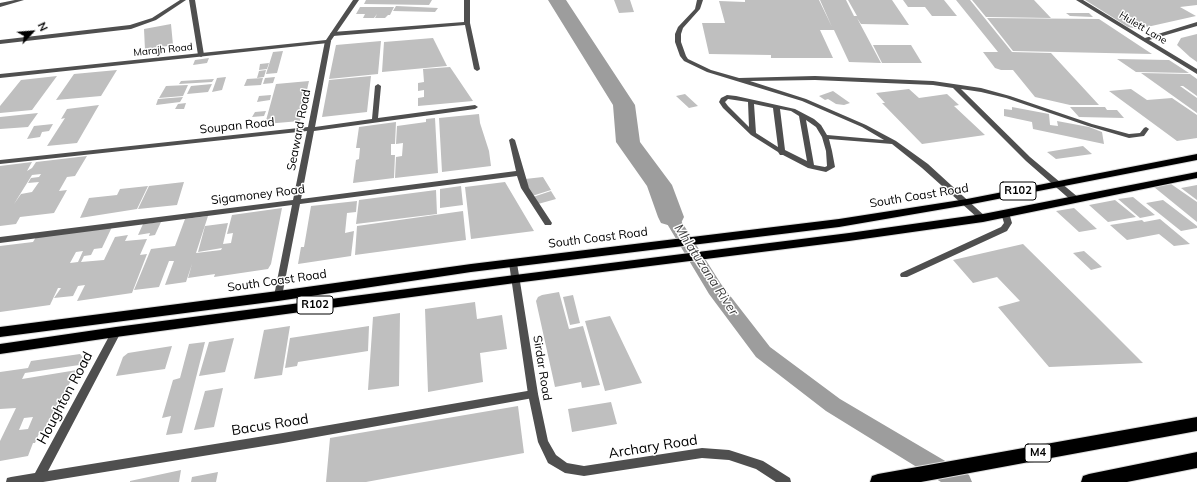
<!DOCTYPE html>
<html>
<head>
<meta charset="utf-8">
<style>
  body { margin:0 }
  #map { position:relative; width:1197px; height:482px; overflow:hidden; background:#fff; font-family:Mulish,sans-serif }
  canvas { display:block }
  .north { position:absolute; left:12px; top:12px; width:40px; height:40px; -webkit-text-stroke:3px #fff; paint-order:stroke; rotate:64deg; font-size:11px; font-weight:700; line-height:16px; text-align:center; color:#000 }
  .north::after { content:''; display:block; margin:auto; width:14px; height:18px; background:#000; clip-path:polygon(50% 0,100% 100%,50% 72%,0 100%) }
</style>
</head>
<body>
<div id="map">
<canvas width="1197" height="482"></canvas>
<div class="north">N</div>
</div>
<script>
const context = document.querySelector('canvas').getContext('2d');
context.lineJoin = 'round';
function poly(rows) {
  const path = new Path2D();
  for (const r of rows) {
    path.moveTo(r[0], r[1]);
    for (let i = 2; i < r.length; i += 2) path.lineTo(r[i], r[i + 1]);
  }
  return path;
}
function paint(path, color) {
  context.fillStyle = color;
  context.fill(path, 'evenodd');
}
function trace(path, color, width, dash) {
  context.strokeStyle = color;
  context.lineWidth = width;
  context.lineCap = dash ? 'butt' : 'round';
  context.setLineDash(dash || []);
  context.stroke(path);
}
function drawText(font, color, halo, rows, align = 'center') {
  context.font = font + ' Mulish,sans-serif';
  context.lineWidth = 3;
  context.setLineDash([]);
  context.textBaseline = 'middle';
  context.strokeStyle = halo;
  context.fillStyle = color;
  for (const [text, x, y, turn = 0] of rows) {
    context.save();
    context.translate(x, y);
    context.rotate((+turn || 0) * Math.PI / 180);
    context.textAlign = isNaN(turn) ? turn : align;
    if (halo) context.strokeText(text, 0, 0);
    context.fillText(text, 0, 0);
    context.restore();
  }
}
const canal = poly([
  [671,212,676,213,721,284,770,347,840,399,969,475,972,482,941,482,826,411,756,357,709,294,663,217,666,213,671,212]
]);
const river = poly([
  [548,0,566,0,635,105,640,142,672,185,684,217,681,223,671,226,661,223,658,217,647,186,616,142,613,105,548,0]
]);
const building = poly([
  [366,0,432,0,429,5,364,4],
  [614,0,630,0,634,12,619,13],
  [745,0,819,0,832,27,820,0,846,0,854,16,857,16,848,0,892,0,909,25,861,24,857,18,881,63,849,62,834,30,820,30,833,58,771,58,771,55,709,54,702,23,725,23,719,1,745,2],
  [903,0,944,0,957,16,932,16,925,7,908,7],
  [956,0,970,0,1012,52,1051,53,1099,105,1070,105,1035,97,1013,70,1001,70,995,68,983,52,998,52],
  [972,0,1034,0,1051,18,986,17],
  [1085,0,1197,0,1197,5,1180,7,1196,16,1138,29,1128,27],
  [396,6,438,8,435,12,393,11],
  [360,7,394,7,390,15,388,15,385,18,375,18,377,14,374,18,363,18,365,14,356,14],
  [1066,13,1089,13,1093,17,1070,16],
  [987,18,1099,19,1152,54,1013,51],
  [171,24,173,45,145,50,144,29],
  [1197,34,1197,62,1190,57,1177,45,1181,38],
  [433,38,447,66,382,72,384,42],
  [381,41,378,74,329,79,336,45],
  [873,45,911,45,922,63,882,63],
  [283,51,277,73,266,74,273,52],
  [209,58,207,63,193,65,195,60],
  [1117,59,1169,60,1189,73,1136,72],
  [269,63,267,69,259,70,260,64],
  [450,67,473,101,418,106,418,98,424,97,424,90,418,91,418,83,424,82,423,69],
  [117,70,101,96,56,100,74,74],
  [266,70,264,77,257,78,259,71],
  [1141,73,1190,74,1197,79,1197,96,1183,86,1180,86,1197,98,1197,113],
  [57,76,32,110,0,113,0,106,21,80],
  [371,76,367,112,322,117,329,80],
  [226,77,222,90,212,92,217,78],
  [275,77,273,83,263,84,265,78],
  [263,78,261,85,244,86,247,79],
  [214,79,212,82,179,84,181,81],
  [309,81,300,121,265,124,276,84],
  [212,84,208,92,187,94,191,86],
  [188,85,183,96,159,98,166,86],
  [909,89,919,98,947,94,959,105,954,106,985,135,922,144,882,103,885,103,876,93],
  [1131,89,1147,100,1172,98,1197,115,1197,138,1177,141,1109,91],
  [833,91,850,103,844,105,836,104,828,99,825,100,819,96],
  [685,94,698,106,689,108,676,96],
  [271,95,270,100,257,102,259,96],
  [183,97,180,102,156,105,158,99],
  [186,103,184,109,175,109,178,104],
  [99,105,77,143,47,146,65,118,61,119,67,109],
  [1012,107,1049,114,1050,125,1058,126,1057,121,1089,127,1102,132,1104,144,1033,129,1032,122,1004,116,1004,109,1012,110],
  [1070,107,1105,107,1107,110,1117,110,1124,118,1079,117],
  [266,111,264,116,252,117,255,112],
  [38,113,28,127,0,129,0,117],
  [479,114,480,123,489,151,491,166,442,172,439,118],
  [435,118,438,173,395,178,396,157,402,156,403,143,396,144,397,126,426,122,426,119],
  [396,122,395,144,391,144,391,155,395,155,394,178,353,183,356,160,359,159,360,148,356,148,359,127],
  [53,124,49,131,42,132,40,137,27,139,34,126],
  [1083,146,1092,154,1056,159,1047,152],
  [87,156,75,176,67,177,59,191,67,190,54,213,20,217,16,224,0,226,0,166,32,162,27,171,32,168,36,162],
  [41,174,39,177,31,178,28,183,39,182,32,192,21,194,14,204,32,175],
  [543,177,551,190,532,196,525,179],
  [184,182,177,205,138,209,149,186],
  [505,182,534,231,471,239,465,187],
  [1171,184,1197,202,1197,222,1154,187],
  [1197,185,1197,200,1181,188],
  [148,186,137,209,80,218,89,198,117,195,115,199,120,189],
  [461,186,463,205,440,208,440,189],
  [436,190,437,214,356,224,359,200],
  [551,191,556,199,538,204,533,197],
  [1133,197,1155,215,1140,218,1118,199],
  [1115,200,1136,217,1108,222,1089,205],
  [1163,200,1197,226,1197,228,1181,231,1146,203],
  [357,201,356,212,347,213,345,233,354,231,351,256,298,264,301,247,304,247,311,206],
  [282,208,271,264,268,269,214,277,215,274,188,278,192,264,186,282,165,285,174,261,169,261,159,287,134,290,151,249,175,246,185,219,208,216,196,253,221,250,222,248,198,252,205,226,228,223,223,244,231,243,233,233,227,234,232,215],
  [1074,208,1097,229,1079,232,1056,211],
  [463,211,466,240,355,255,357,226],
  [1160,219,1190,244,1174,246,1159,234,1127,240,1110,225,1142,220,1144,222],
  [161,222,155,235,149,236,150,233,138,235,143,224],
  [112,227,102,248,94,249,91,255,84,256,81,262,104,260,115,237,128,235,125,241,147,239,140,255,147,254,132,293,77,301,85,285,78,286,73,296,54,298,61,288,58,288,50,305,0,312,0,246,33,242,36,237],
  [83,251,78,262,70,263,76,252],
  [1023,244,1095,315,1143,363,1049,367,998,307,1020,301,997,277,973,283,953,260],
  [1084,251,1102,267,1091,270,1073,253],
  [559,292,569,329,583,326,600,385,582,388,581,382,555,387,536,301,538,297,542,295],
  [573,295,580,323,570,325,563,297],
  [475,302,477,319,502,315,507,349,480,353,483,382,428,392,425,309],
  [400,313,399,386,368,390,373,317],
  [610,316,642,383,605,391,585,321],
  [290,326,282,375,254,379,264,330],
  [369,326,368,351,298,362,297,366,285,368,290,338],
  [234,338,225,372,199,376,209,342],
  [205,342,182,433,166,435,171,416,162,418,173,380,180,378,189,344],
  [172,346,165,369,116,376,123,357,128,353],
  [80,354,87,362,86,364,25,373,22,379,77,370,43,431,40,431,35,443,33,443,28,456,0,461,0,441,16,408,0,409,0,372,28,368,31,361],
  [33,417,28,429,19,430,24,418],
  [223,388,214,427,194,430,205,391],
  [611,402,617,424,572,432,568,409],
  [518,406,524,453,366,482,326,482,330,438],
  [181,470,179,482,130,482,130,481],
  [218,472,216,482,191,482,192,477]
]);
const service = poly([
  [180,0,186,0,156,20,131,29,0,44,0,40,130,25,152,18,180,0],
  [189,0,195,0,204,55,201,57,198,55,189,0],
  [464,0,470,0,470,23,480,69,479,70,477,71,474,69,465,25,333,36,330,34,333,32,464,22,464,0],
  [697,0,703,0,700,9,683,28,681,34,681,42,686,56,688,59,711,70,739,78,815,76,933,81,981,88,1010,96,1092,124,1129,134,1140,133,1144,128,1146,127,1149,129,1144,136,1129,138,1088,126,1006,98,981,92,961,89,1030,157,1079,198,1080,200,1079,202,1073,202,1026,161,953,88,933,85,815,80,750,81,806,99,866,125,896,141,928,164,987,218,986,220,980,220,922,168,892,144,829,139,832,151,835,167,826,172,808,168,783,155,780,155,778,152,751,135,723,108,719,102,721,98,727,95,736,96,795,109,814,119,821,125,827,135,884,140,862,127,802,101,707,72,684,61,680,56,675,42,675,34,678,27,695,9,697,0],
  [728,99,748,102,749,127,728,106,725,102,728,99],
  [754,104,773,108,778,147,756,133,754,104],
  [780,109,791,111,799,116,807,161,785,150,780,109],
  [806,120,816,127,822,137,826,151,827,166,825,167,814,165,806,120],
  [328,39,331,41,315,127,372,119,375,86,378,84,381,86,378,118,475,105,478,107,475,109,314,131,301,199,516,171,509,140,512,138,515,140,529,188,552,223,551,225,545,225,521,188,517,176,300,204,282,296,281,298,278,299,275,298,274,296,292,205,0,243,0,237,293,200,307,131,0,164,0,160,308,127,325,41,328,39],
  [1005,210,1009,213,1012,223,1007,231,907,277,901,277,900,275,901,273,1001,227,1004,223,1001,213,1005,210]
]);
const minor = poly([
  [15,0,24,0,0,7,0,3,15,0],
  [1076,0,1083,0,1145,38,1197,22,1197,26,1149,40,1197,69,1197,74,1076,0],
  [116,328,119,329,121,332,48,471,283,433,533,390,536,391,538,394,536,397,533,398,283,443,43,482,6,482,7,478,11,477,35,473,113,329,116,328]
]);
const tertiary = poly([
  [353,0,359,0,330,42,328,43,0,78,0,74,326,40,353,0],
  [513,260,516,261,517,263,538,394,548,441,556,455,567,463,584,466,702,448,729,450,763,461,790,478,791,482,776,482,756,469,729,460,702,458,584,476,565,473,548,463,538,442,528,394,509,263,510,261,513,260]
]);
const trunk = poly([
  [1197,154,1197,160,967,205,839,227,471,272,278,301,0,337,0,327,278,291,471,264,839,219,967,199,1197,154],
  [1197,172,1197,178,983,222,849,241,515,283,116,337,0,354,0,344,116,327,515,275,849,233,983,214,1197,172]
]);
const motorway = poly([
  [1197,417,1197,431,921,482,870,482,872,476,878,474,1197,417],
  [1197,452,1197,468,1127,482,1081,482,1083,476,1089,474,1197,452]
]);
const farStreetnames = [
  ["Hulett Lane",1143,28,31],
  ["Marajh Road",163,50,-6]
];
const shields = [
  [1018,191,36],
  [315,305,36],
  [1038,453,26]
];
const shieldNames = [
  ["R102",1018,191],
  ["R102",315,305],
  ["M4",1038,453]
];
const streetNames = [
  ["Soupan Road",237,126,-6],
  ["Seaward Road",299,130,-79],
  ["Sigamoney Road",258,195,-7],
  ["South Coast Road",919,196,-9],
  ["South Coast Road",598,238,-7],
  ["South Coast Road",277,281,-8],
  ["Sirdar Road",542,368,81]
];
const waterNames = [
  ["Mhlatuzana River",706,270,57]
];
const nearStreetnames = [
  ["Houghton Road",65,398,-62],
  ["Bacus Road",270,425,-9],
  ["Archary Road",653,447,-9]
];
paint(canal, '#9d9d9d');
paint(river, '#9d9d9d');
paint(building, '#bfbfbf');
trace(trunk, '#dbdbdb', 2);
trace(motorway, '#dbdbdb', 2);
paint(service, '#4f4f4f');
paint(minor, '#4f4f4f');
paint(tertiary, '#4f4f4f');
paint(trunk, '#000');
paint(motorway, '#000');
drawText('10px', '#000', '#fff', farStreetnames);
for (const [x, y, w] of shields) {
  const box = new Path2D();
  box.roundRect(x - w / 2, y - 9, w, 18, 3);
  context.fillStyle = '#fff';
  context.fill(box);
  trace(box, '#000', 1);
}
drawText('bold 11px', '#000', null, shieldNames);
drawText('12px', '#000', '#fff', streetNames);
drawText('italic 13px', '#3e3e3e', '#fff', waterNames);
drawText('14px', '#000', '#fff', nearStreetnames);
</script>
</body>
</html>
